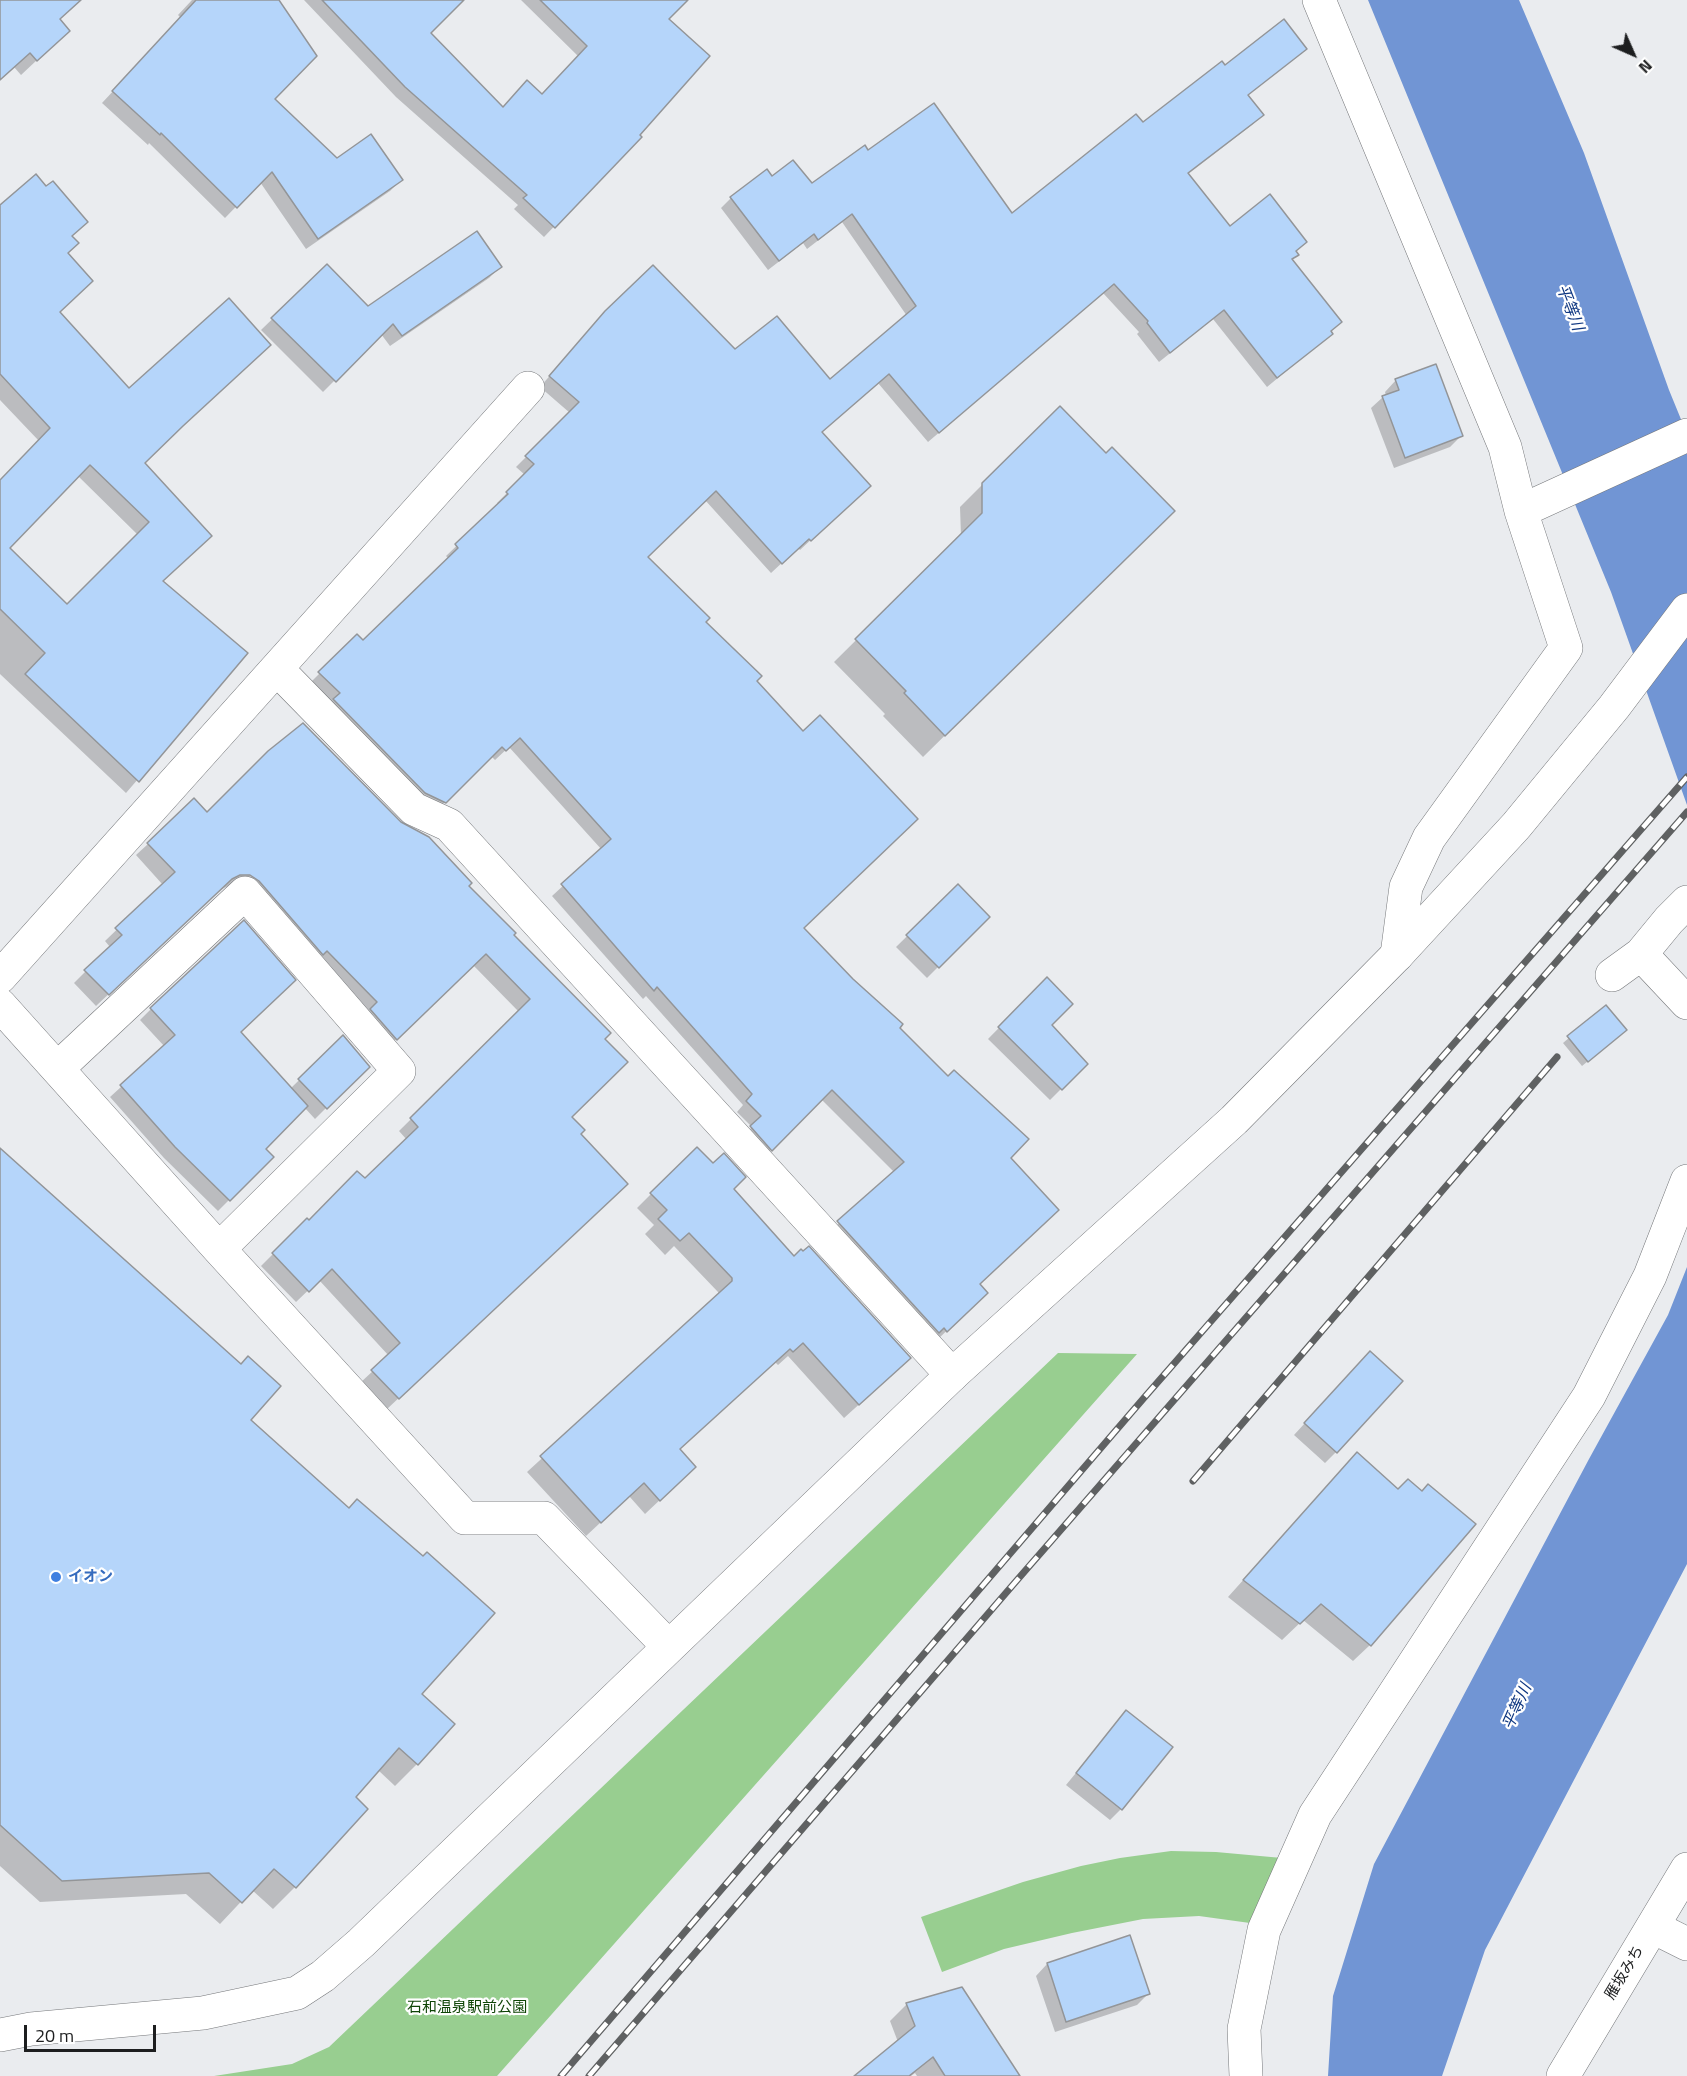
<!DOCTYPE html>
<html>
<head>
<meta charset="utf-8">
<style>
  body { margin:0 }
  #map { position:relative; width:1687px; height:2076px; overflow:hidden; background:#eaecef; font-family:"Titillium Web",sans-serif }
  canvas { display:block }
  .north { position:absolute; left:1603px; top:24px; width:60px; height:60px; -webkit-text-stroke:4px #fff; paint-order:stroke; rotate:135deg; font-size:16px; font-weight:700; line-height:24px; text-align:center; color:#1d1e1f }
  .north::after { content:''; display:block; margin:auto; width:21px; height:27px; background:#1d1e1f; clip-path:polygon(50% 0,100% 100%,50% 72%,0 100%) }
  .scale { position:absolute; left:24px; top:2025px; width:132px; height:27px; box-sizing:border-box; border:3px solid #1d1e1f; border-top:0; padding-left:8px; font-size:18px; line-height:21px; white-space:nowrap; color:#1d1e1f; -webkit-text-stroke:4px #fff; paint-order:stroke }
</style>
</head>
<body>
<div id="map">
<canvas width="1687" height="2076"></canvas>
<div class="north">N</div>
<div class="scale">20 m</div>
</div>
<script>
const context = document.querySelector('canvas').getContext('2d');
context.lineJoin = 'round';
function paint(path, color) {
  context.fillStyle = color;
  context.fill(path, 'evenodd');
}
function poly(rows) {
  const path = new Path2D();
  for (const r of rows) {
    path.moveTo(r[0], r[1]);
    for (let i = 2; i < r.length; i += 2) path.lineTo(r[i], r[i + 1]);
  }
  return path;
}
function trace(path, color, width, dash) {
  context.strokeStyle = color;
  context.lineWidth = width;
  context.lineCap = dash ? 'butt' : 'round';
  context.setLineDash(dash || []);
  context.stroke(path);
}
function drawText(font, color, halo, rows, align = 'center') {
  context.font = font + ' "Titillium Web","Noto Sans JP",sans-serif';
  context.lineWidth = 4.5;
  context.setLineDash([]);
  context.textBaseline = 'middle';
  context.strokeStyle = halo;
  context.fillStyle = color;
  for (const [text, x, y, turn = 0] of rows) {
    context.save();
    context.translate(x, y);
    context.rotate((+turn || 0) * Math.PI / 180);
    context.textAlign = isNaN(turn) ? turn : align;
    if (halo) context.strokeText(text, 0, 0);
    context.fillText(text, 0, 0);
    context.restore();
  }
}
const green = poly([
  [1058,1353,1137,1354,497,2076,214,2076,292,2064,329,2047],
  [1171,1851,1216,1852,1282,1858,1250,1923,1199,1916,1143,1919,1072,1933,1004,1949,942,1972,921,1917,1023,1882,1081,1866,1120,1858]
]);
const water = poly([
  [1368,0,1519,0,1584,153,1669,390,1687,434,1687,805,1611,592],
  [1687,1267,1687,1564,1485,1950,1442,2076,1328,2076,1333,1996,1374,1864,1589,1459,1668,1315]
]);
const shadow = poly([
  [0,0,79,0,58,20,68,31,21,75,14,67,0,80],
  [192,0,264,0,273,99,337,160,401,180,390,191,306,249,260,182,225,218,149,143,148,145,102,103,181,18,178,15],
  [304,0,462,0,429,33,503,108,542,96,579,57,521,0,671,0,638,135,640,137,544,237,514,209,518,205,396,97],
  [1305,49,1247,96,1262,115,1252,125,1187,175,1229,228,1295,252,1297,255,1291,260,1331,334,1267,387,1213,319,1159,362,1137,334,1139,332,1103,293,928,442,878,383,820,433,858,496,800,550,798,548,771,573,705,500,646,557,755,681,802,928,897,1028,1009,1158,978,1284,986,1293,936,1341,828,1233,895,1173,821,1099,761,1160,741,1138,752,1127,737,1112,743,1105,646,996,643,999,552,896,602,850,509,747,495,760,491,756,435,812,310,683,357,636,363,642,449,559,446,556,499,505,497,503,525,475,516,467,570,413,540,387,596,323,735,351,829,382,907,316,842,222,807,249,803,243,768,270,721,208,731,198,772,178,812,185,868,152,1012,215,1225,68],
  [0,207,71,237,58,312,169,437,143,463,161,582,246,654,126,793,0,674,0,482,39,441,0,400],
  [77,475,138,535,67,606,8,548],
  [327,266,368,308,500,267,489,278,390,346,381,334,323,392,261,330],
  [1396,380,1461,436,1450,447,1394,468,1371,408,1383,397,1386,396,1385,392],
  [1106,455,1173,511,923,757,883,716,885,714,834,662,961,536,960,507,983,484],
  [207,814,400,823,467,886,603,1039,570,1117,614,1196,386,1410,360,1383,389,1356,319,1280,296,1302,261,1266,307,1220,309,1222,365,1181,407,1140,399,1131,519,1012,473,965,384,1051,228,886,218,891,96,1006,74,983,110,947,105,941,163,885,136,855,148,844],
  [958,886,988,917,927,978,896,947],
  [1047,979,1049,1025,1086,1064,1050,1100,988,1039],
  [1605,1007,1620,1035,1582,1066,1563,1043],
  [151,1009,239,1032,290,1089,343,1037,368,1066,315,1119,304,1107,264,1149,272,1157,218,1211,164,1158,110,1097,165,1047,140,1020],
  [0,1150,249,1420,420,1694,417,1764,395,1786,378,1770,353,1797,295,1887,273,1909,252,1890,220,1924,186,1894,40,1902,0,1866],
  [732,1189,895,1372,844,1418,788,1356,778,1365,775,1362,679,1450,680,1481,645,1514,629,1496,586,1536,527,1472,719,1296,718,1292,674,1246,665,1255,645,1234,654,1225,637,1208,651,1194],
  [1359,1364,1336,1452,1325,1463,1294,1435],
  [1341,1471,1398,1491,1370,1645,1353,1661,1303,1620,1282,1640,1228,1597],
  [1126,1712,1121,1809,1110,1820,1066,1785],
  [1129,1937,1148,1994,1137,2005,1055,2032,1036,1976,1047,1964],
  [907,2004,1018,2076,917,2076,915,2073,911,2076,856,2076,898,2042,890,2021]
]);
const building = poly([
  [0,0,81,0,60,19,70,31,37,61,30,53,0,80,0,0],
  [196,0,279,0,317,56,275,99,337,158,371,134,403,180,318,239,272,172,237,208,161,133,160,135,112,91,196,0],
  [322,0,464,0,431,33,503,107,527,80,542,94,587,46,540,0,688,0,669,19,710,56,640,135,642,137,555,228,523,198,527,195,405,87,322,0],
  [1284,19,1307,49,1248,95,1264,115,1188,173,1230,226,1270,194,1307,242,1296,251,1299,255,1292,259,1342,322,1331,331,1333,334,1277,378,1224,310,1170,353,1147,323,1148,321,1114,284,939,433,889,374,822,432,871,486,811,541,809,539,782,564,716,491,648,557,710,618,706,622,762,676,757,681,803,731,820,715,918,819,804,928,853,979,903,1024,900,1028,948,1076,954,1070,1029,1139,1011,1158,1059,1210,980,1284,988,1293,947,1332,944,1328,939,1333,837,1221,904,1162,832,1090,772,1151,750,1126,761,1116,746,1101,752,1094,657,987,654,991,561,884,611,839,520,738,506,751,502,747,446,803,425,793,333,699,340,693,318,672,357,634,363,640,458,548,455,544,508,494,506,492,534,464,525,456,579,402,549,376,605,311,653,265,735,349,777,316,830,379,916,306,852,214,818,240,814,234,779,261,730,197,767,169,772,176,793,160,812,183,865,145,868,150,934,103,1012,213,1136,114,1143,122,1222,61,1225,65,1284,19],
  [36,174,46,186,53,181,88,222,72,236,79,243,68,253,93,281,60,312,129,388,229,298,271,345,183,426,145,463,212,536,163,581,248,653,139,782,25,674,45,653,0,609,0,480,50,428,0,374,0,205,36,174],
  [90,465,149,522,67,604,10,548,90,465],
  [477,231,502,267,402,336,393,324,336,382,271,318,327,264,368,306,477,231],
  [1436,364,1463,436,1405,458,1382,396,1399,390,1395,379,1436,364],
  [1060,406,1106,453,1112,447,1175,511,945,736,904,693,906,691,855,639,982,513,982,483,1060,406],
  [303,723,401,822,429,837,472,883,469,886,516,933,514,935,611,1033,605,1039,628,1062,572,1117,585,1130,581,1134,628,1184,399,1399,371,1370,400,1343,332,1269,309,1292,272,1253,307,1218,309,1220,357,1171,365,1178,418,1127,410,1118,530,999,486,954,397,1040,370,1009,377,1002,327,951,323,955,259,881,250,875,240,875,232,879,109,995,84,970,122,935,115,928,175,872,147,843,194,798,207,812,268,751,303,723],
  [958,884,990,917,939,968,906,935,958,884],
  [244,920,296,980,241,1032,308,1106,266,1149,274,1157,230,1201,175,1147,120,1085,175,1035,150,1008,244,920],
  [1047,977,1073,1004,1052,1025,1088,1064,1062,1090,998,1027,1047,977],
  [1606,1005,1627,1030,1588,1062,1567,1036,1606,1005],
  [343,1035,370,1067,327,1109,298,1079,343,1035],
  [697,1147,713,1163,724,1153,746,1177,734,1189,794,1256,801,1249,803,1251,809,1246,911,1358,859,1405,803,1343,793,1352,790,1349,680,1449,696,1467,660,1501,644,1483,601,1523,540,1456,732,1281,732,1278,689,1233,680,1241,658,1219,667,1210,650,1193,697,1147],
  [0,1148,241,1364,248,1356,281,1386,251,1420,349,1508,357,1499,423,1556,427,1552,495,1613,422,1694,455,1724,418,1765,399,1748,356,1797,368,1809,296,1888,274,1869,242,1903,209,1873,62,1881,0,1825,0,1148],
  [1370,1351,1403,1381,1337,1453,1304,1423,1370,1351],
  [1357,1452,1398,1489,1408,1479,1422,1491,1428,1484,1476,1524,1371,1646,1321,1604,1300,1624,1243,1580,1357,1452],
  [1126,1710,1173,1747,1122,1810,1076,1773,1126,1710],
  [1130,1935,1150,1994,1066,2022,1047,1963,1130,1935],
  [962,1987,1020,2076,945,2076,933,2057,909,2076,854,2076,915,2026,906,2003,962,1987]
]);
const street = poly([
  [1319,0,1505,447,1521,511,1566,648,1429,838,1406,887,1397,955],
  [1521,511,1687,435],
  [277,669,414,809,449,825,952,1375],
  [1641,954,1687,1003],
  [1612,975,1641,954,1669,920,1687,902],
  [0,977,528,388],
  [0,1005,219,1249,465,1518,544,1518,668,1646],
  [58,1068,245,893,399,1071,219,1249],
  [1653,1927,1687,1944],
  [1246,2076,1244,2029,1264,1930,1315,1815,1589,1396,1650,1276,1687,1181]
]);
const secondary = poly([
  [0,2035,31,2029,203,2013,297,1993,323,1976,361,1943,952,1375,1234,1120,1397,955,1516,826,1614,707,1687,610]
]);
const highway = poly([
  [1563,2076,1687,1869]
]);
const rail = poly([
  [1193,1481,1557,1057],
  [561,2076,1143,1399,1687,777],
  [589,2076,1018,1579,1687,812]
]);
const markers = [
  [56,1577,6,"#3f7fe0"]
];
const shopNames = [
  ["イオン",68,1577]
];
const streetNames = [
  ["雁坂みち",1625,1973,-59]
];
const parkNames = [
  ["石和温泉駅前公園",467,2008]
];
const waterNames = [
  ["平等川",1569,308,69],
  ["平等川",1518,1707,-66]
];
paint(green, '#98ce90');
paint(water, '#7195d4');
paint(shadow, '#0003');
paint(building, '#b5d5fa');
trace(building, '#939598', 1.5);
trace(street, '#75777a', 34);
trace(secondary, '#75777a', 34);
trace(highway, '#75777a', 34);
trace(street, '#fff', 33);
trace(secondary, '#fff', 33);
trace(highway, '#fff', 33);
trace(rail, '#5f6162', 7);
trace(rail, '#fff', 4.5, [14]);
for (const [x, y, r, color] of markers) {
  const dot = new Path2D();
  dot.arc(x, y, r, 0, 2 * Math.PI);
  context.fillStyle = color;
  context.fill(dot);
  trace(dot, '#fff', 2);
}
drawText('bold 15px', '#366cbe', '#fff', shopNames, 'left');
drawText('15px', '#1d1e1f', '#fff', streetNames);
drawText('15px', '#0f4507', '#fff', parkNames);
drawText('italic 16px', '#103882', '#fff', waterNames);
</script>
</body>
</html>
